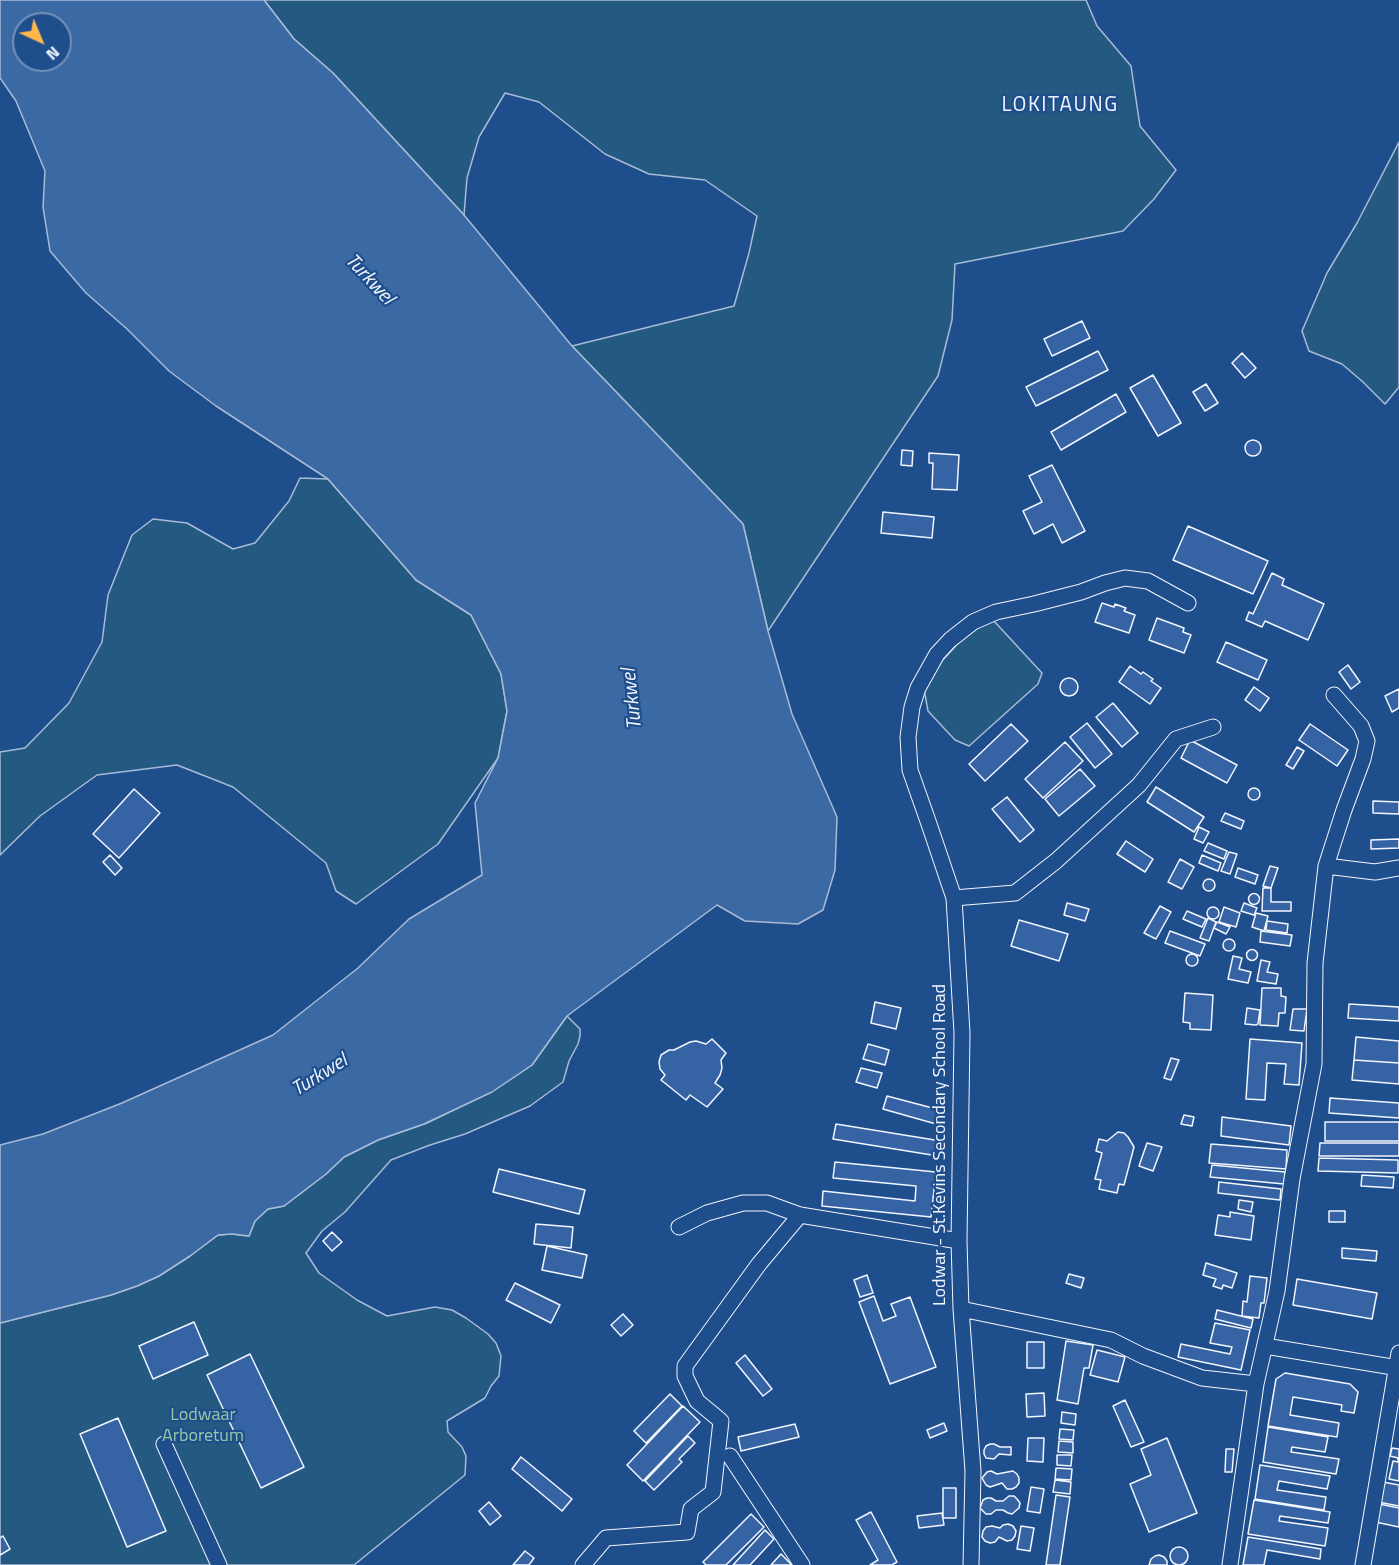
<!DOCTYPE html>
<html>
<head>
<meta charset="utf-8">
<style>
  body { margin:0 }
  #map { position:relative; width:1399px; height:1565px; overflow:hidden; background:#1f4e8c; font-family:"Titillium Web",sans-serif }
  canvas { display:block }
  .north { position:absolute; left:12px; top:12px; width:60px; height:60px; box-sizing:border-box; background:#1f4e8c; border:2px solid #7391ba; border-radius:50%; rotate:136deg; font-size:16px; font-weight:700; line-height:24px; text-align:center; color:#f2f6ff }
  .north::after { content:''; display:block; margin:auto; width:21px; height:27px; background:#ffb74d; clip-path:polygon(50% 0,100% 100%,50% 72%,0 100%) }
</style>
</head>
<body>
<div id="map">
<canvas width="1399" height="1565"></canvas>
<div class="north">N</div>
</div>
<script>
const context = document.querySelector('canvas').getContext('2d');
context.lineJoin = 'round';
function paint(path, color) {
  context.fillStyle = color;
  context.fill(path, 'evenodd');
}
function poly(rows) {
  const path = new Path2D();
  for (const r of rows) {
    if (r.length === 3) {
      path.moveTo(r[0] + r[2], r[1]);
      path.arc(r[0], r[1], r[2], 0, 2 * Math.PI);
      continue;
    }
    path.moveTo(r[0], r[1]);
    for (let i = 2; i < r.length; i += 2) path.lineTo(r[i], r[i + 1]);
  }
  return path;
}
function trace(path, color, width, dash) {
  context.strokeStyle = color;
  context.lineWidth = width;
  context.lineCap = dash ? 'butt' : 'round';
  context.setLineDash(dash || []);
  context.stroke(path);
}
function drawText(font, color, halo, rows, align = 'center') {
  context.font = font + ' "Titillium Web",sans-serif';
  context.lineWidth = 4.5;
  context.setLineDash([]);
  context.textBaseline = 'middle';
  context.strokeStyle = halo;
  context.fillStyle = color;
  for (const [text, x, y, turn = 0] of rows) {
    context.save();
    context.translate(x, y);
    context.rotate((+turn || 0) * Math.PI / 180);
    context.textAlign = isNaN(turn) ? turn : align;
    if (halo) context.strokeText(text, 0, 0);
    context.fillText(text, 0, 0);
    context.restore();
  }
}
const green = poly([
  [264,0,1086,0,1097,26,1131,66,1140,126,1176,170,1154,199,1123,231,955,264,952,320,938,376,768,631,743,524,572,346,734,306,749,253,757,216,705,180,649,174,605,154,539,102,505,93,479,137,467,178,464,215,333,73,294,39,264,0],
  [1399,142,1399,387,1385,404,1363,382,1342,364,1309,351,1302,331,1327,273,1357,223,1399,142],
  [300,478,328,479,416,580,471,615,501,674,507,711,498,758,438,844,356,904,336,891,326,863,233,787,177,765,97,775,40,816,0,855,0,752,25,748,69,703,102,642,108,595,132,535,153,519,187,523,233,549,255,543,289,501,300,478],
  [993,620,1042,673,1038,684,969,746,955,740,928,711,924,689,941,662,963,638,982,623,993,620],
  [567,1016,580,1029,580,1036,578,1044,569,1061,563,1082,530,1106,465,1134,430,1145,391,1160,345,1212,322,1231,306,1253,319,1273,357,1300,387,1316,435,1307,452,1310,466,1318,488,1334,496,1343,501,1356,499,1376,491,1386,485,1398,447,1421,448,1432,462,1447,466,1456,465,1475,354,1565,0,1565,0,1323,111,1295,137,1286,159,1276,190,1256,218,1235,232,1234,249,1236,255,1221,268,1209,284,1206,326,1174,344,1157,378,1140,427,1123,470,1102,505,1083,532,1065,567,1016]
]);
const water = poly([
  [0,0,264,0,294,39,333,73,464,215,572,346,743,524,768,631,792,714,837,817,835,870,823,910,798,924,745,921,717,905,567,1016,532,1065,492,1092,424,1124,378,1140,344,1157,326,1174,284,1206,268,1209,255,1221,249,1236,232,1234,218,1235,190,1256,159,1276,137,1286,111,1295,0,1323,0,1145,43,1134,122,1103,273,1035,358,968,409,919,482,875,475,803,498,758,507,711,501,674,471,615,416,580,328,479,216,406,169,371,127,329,86,293,50,251,43,207,45,171,16,101,0,78,0,0],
  [24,24,60,24,60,60,24,60,24,24]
]);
const building = poly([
  [1082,321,1090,338,1052,356,1044,339,1082,321],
  [1098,351,1108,370,1036,406,1026,387,1098,351],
  [1242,353,1256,368,1245,378,1232,363,1242,353],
  [1153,375,1181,423,1158,436,1130,388,1153,375],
  [1206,384,1218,403,1205,411,1193,392,1206,384],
  [1116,394,1126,412,1061,450,1051,432,1116,394],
  [1253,448,8],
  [902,450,913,451,912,466,901,465,902,450],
  [929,453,959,455,957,490,932,489,933,463,929,463,929,453],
  [1052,465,1085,531,1062,543,1053,524,1034,534,1023,511,1042,502,1029,476,1052,465],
  [883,512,934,517,932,538,881,533,883,512],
  [1188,526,1268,561,1253,594,1173,560,1188,526],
  [1272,573,1284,579,1282,585,1324,604,1308,640,1265,621,1262,627,1246,620,1249,612,1253,614,1272,573],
  [1102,603,1114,607,1115,604,1126,608,1124,611,1135,615,1129,633,1095,622,1102,603],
  [1157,618,1184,628,1183,632,1191,635,1184,653,1149,640,1157,618],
  [1226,642,1267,660,1258,680,1217,662,1226,642],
  [1348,665,1360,682,1351,689,1339,672,1348,665],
  [1130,666,1141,674,1143,672,1153,679,1151,681,1161,688,1150,704,1119,682,1130,666],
  [1069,687,9],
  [1254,687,1269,698,1260,711,1245,700,1254,687],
  [1399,689,1399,708,1392,712,1385,696,1399,689],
  [1113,703,1138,733,1122,747,1096,717,1113,703],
  [1087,723,1112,754,1095,768,1070,737,1087,723],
  [1011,724,1028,741,985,781,969,764,1011,724],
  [1310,724,1348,750,1337,766,1299,740,1310,724],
  [1190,740,1237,765,1227,783,1181,758,1190,740],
  [1065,742,1083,761,1043,798,1025,779,1065,742],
  [1297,747,1304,751,1293,769,1286,765,1297,747],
  [1080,769,1095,786,1059,816,1045,799,1080,769],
  [1156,787,1204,817,1194,832,1147,802,1156,787],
  [1254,794,6],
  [134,789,160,813,119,858,93,834,134,789],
  [1007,797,1034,830,1020,842,992,809,1007,797],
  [1373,801,1399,802,1399,814,1373,813,1373,801],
  [1225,813,1244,821,1241,829,1221,821,1225,813],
  [1199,827,1209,832,1203,843,1194,839,1199,827],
  [1399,839,1399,848,1371,849,1371,840,1399,839],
  [1126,841,1153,859,1145,872,1117,854,1126,841],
  [1208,843,1227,851,1224,859,1204,851,1208,843],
  [1229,852,1237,854,1230,874,1221,871,1229,852],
  [110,855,122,868,115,875,103,862,110,855],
  [1202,855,1221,863,1218,871,1199,863,1202,855],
  [1180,859,1194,867,1182,889,1168,882,1180,859],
  [1270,866,1278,868,1271,888,1263,886,1270,866],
  [1238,868,1258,875,1255,884,1235,877,1238,868],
  [1209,885,6],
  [1263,888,1271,888,1271,902,1291,902,1291,911,1262,911,1263,888],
  [1254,899,5.5],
  [1067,903,1089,909,1085,921,1064,915,1067,903],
  [1244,903,1257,908,1254,915,1241,911,1244,903],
  [1160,906,1171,912,1156,939,1144,933,1160,906],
  [1224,907,1240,913,1236,927,1219,922,1224,907],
  [1213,913,6],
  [1187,911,1206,919,1202,927,1183,919,1187,911],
  [1256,913,1268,916,1264,931,1252,927,1256,913],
  [1208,918,1216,922,1209,941,1200,938,1208,918],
  [1019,920,1068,934,1059,961,1011,946,1019,920],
  [1267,921,1288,924,1287,933,1266,930,1267,921],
  [1217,922,1230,927,1226,934,1214,928,1217,922],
  [1170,931,1205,944,1200,956,1165,943,1170,931],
  [1261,931,1292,935,1290,946,1260,942,1261,931],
  [1229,945,6],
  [1252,955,5.5],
  [1192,960,6],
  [1233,956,1242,958,1239,969,1251,972,1248,983,1228,979,1233,956],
  [1261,960,1270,962,1267,972,1278,974,1276,984,1257,981,1261,960],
  [1262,988,1281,988,1281,996,1286,997,1285,1013,1279,1013,1278,1026,1260,1025,1262,988],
  [1185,993,1213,995,1211,1030,1190,1029,1190,1023,1183,1022,1185,993],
  [875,1002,901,1008,896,1029,871,1023,875,1002],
  [1349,1004,1399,1007,1399,1021,1348,1018,1349,1004],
  [1247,1008,1260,1010,1258,1024,1256,1025,1245,1024,1247,1008],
  [1293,1009,1307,1009,1304,1031,1290,1030,1293,1009],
  [1356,1037,1399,1041,1399,1063,1354,1060,1356,1037],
  [712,1039,726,1053,721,1060,722,1068,720,1075,715,1083,723,1089,707,1107,690,1095,686,1100,661,1080,665,1075,660,1069,659,1062,661,1055,669,1050,674,1050,690,1042,696,1041,706,1044,712,1039],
  [1250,1039,1302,1043,1299,1085,1284,1084,1286,1064,1267,1063,1265,1100,1246,1099,1250,1039],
  [868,1044,889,1050,885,1065,863,1059,868,1044],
  [1171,1058,1179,1060,1171,1080,1164,1078,1171,1058],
  [1354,1060,1399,1063,1399,1084,1352,1080,1354,1060],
  [861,1068,882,1073,877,1088,856,1082,861,1068],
  [887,1096,940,1110,936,1124,883,1109,887,1096],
  [1330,1098,1399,1103,1399,1118,1329,1113,1330,1098],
  [1184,1115,1194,1117,1192,1126,1181,1124,1184,1115],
  [1222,1117,1291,1126,1289,1145,1221,1136,1222,1117],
  [1325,1122,1399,1122,1399,1141,1325,1141,1325,1122],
  [836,1124,941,1141,938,1156,833,1139,836,1124],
  [1118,1132,1124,1133,1128,1137,1134,1147,1124,1185,1119,1184,1117,1193,1099,1189,1101,1180,1095,1179,1102,1153,1096,1151,1099,1139,1107,1141,1118,1132],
  [1147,1143,1162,1147,1153,1171,1139,1166,1147,1143],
  [1320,1143,1399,1143,1399,1156,1319,1156,1320,1143],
  [1211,1144,1287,1150,1286,1169,1209,1163,1211,1144],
  [1319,1158,1398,1160,1398,1173,1318,1171,1319,1158],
  [835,1162,936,1172,931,1217,822,1206,823,1191,915,1201,916,1186,833,1178,835,1162],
  [1212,1165,1285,1172,1284,1184,1210,1177,1212,1165],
  [499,1169,585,1190,579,1214,493,1192,499,1169],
  [1362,1175,1394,1177,1393,1188,1361,1186,1362,1175],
  [1219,1182,1281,1189,1280,1200,1218,1193,1219,1182],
  [1239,1200,1253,1202,1251,1212,1238,1209,1239,1200],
  [1329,1211,1345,1211,1345,1222,1329,1222,1329,1211],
  [1230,1212,1254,1216,1251,1240,1215,1235,1218,1215,1230,1217,1230,1212],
  [536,1224,573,1227,571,1248,534,1244,536,1224],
  [332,1232,342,1242,332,1251,323,1241,332,1232],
  [547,1246,587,1255,582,1278,542,1270,547,1246],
  [1342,1248,1377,1251,1376,1261,1342,1258,1342,1248],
  [1206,1263,1237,1273,1232,1288,1223,1285,1222,1289,1213,1286,1216,1279,1203,1275,1206,1263],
  [1069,1274,1084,1278,1081,1288,1066,1283,1069,1274],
  [867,1275,873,1293,860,1297,854,1280,867,1275],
  [1250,1276,1267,1278,1264,1303,1261,1303,1259,1318,1242,1316,1243,1301,1247,1302,1250,1276],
  [1297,1279,1377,1293,1372,1319,1293,1305,1297,1279],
  [515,1283,560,1305,551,1323,506,1300,515,1283],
  [874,1296,883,1321,896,1316,891,1304,910,1297,936,1367,890,1384,859,1302,874,1296],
  [1217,1310,1253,1319,1251,1328,1215,1319,1217,1310],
  [623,1314,633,1325,621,1336,611,1325,623,1314],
  [194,1322,208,1355,153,1379,139,1346,194,1322],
  [1215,1323,1250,1330,1241,1370,1178,1357,1181,1344,1230,1354,1232,1347,1210,1343,1215,1323],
  [1066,1341,1093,1345,1089,1368,1084,1368,1078,1404,1057,1400,1066,1341],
  [1027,1342,1044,1342,1044,1368,1027,1368,1027,1342],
  [1097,1350,1125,1357,1118,1382,1090,1375,1097,1350],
  [250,1354,304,1467,261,1488,207,1375,250,1354],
  [745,1355,772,1389,763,1396,736,1363,745,1355],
  [1285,1373,1350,1384,1358,1392,1354,1413,1341,1411,1342,1405,1293,1397,1290,1415,1339,1423,1337,1437,1268,1426,1276,1379,1285,1373],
  [1044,1393,1045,1416,1027,1417,1026,1394,1044,1393],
  [670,1394,682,1406,646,1443,634,1431,670,1394],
  [1125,1400,1144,1442,1131,1447,1113,1406,1125,1400],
  [683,1406,700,1422,643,1481,627,1465,683,1406],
  [1062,1412,1076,1414,1075,1425,1061,1423,1062,1412],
  [118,1418,166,1531,127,1547,80,1434,118,1418],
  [944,1423,947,1431,930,1438,927,1430,944,1423],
  [795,1424,799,1437,741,1451,738,1437,795,1424],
  [1268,1427,1328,1437,1325,1452,1292,1447,1291,1452,1339,1459,1336,1474,1263,1462,1268,1427],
  [1060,1429,1074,1430,1073,1440,1059,1439,1060,1429],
  [688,1436,695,1443,679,1459,682,1462,654,1490,645,1481,688,1436],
  [1028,1438,1044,1438,1043,1462,1027,1461,1028,1438],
  [1167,1438,1197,1513,1149,1532,1130,1484,1151,1475,1141,1449,1167,1438],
  [1059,1441,1073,1442,1073,1453,1058,1452,1059,1441],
  [990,1444,994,1444,1000,1447,1011,1447,1011,1455,999,1454,994,1459,986,1458,984,1454,984,1450,986,1446,990,1444],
  [1392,1448,1399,1449,1399,1481,1389,1479,1393,1461,1398,1462,1398,1458,1390,1456,1392,1448],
  [1226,1449,1234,1449,1232,1472,1225,1472,1226,1449],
  [1057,1455,1072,1455,1071,1466,1057,1465,1057,1455],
  [521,1457,572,1499,562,1511,512,1469,521,1457],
  [1260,1465,1330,1476,1327,1489,1279,1481,1277,1490,1326,1497,1324,1510,1255,1499,1260,1465],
  [1056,1468,1072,1469,1071,1480,1055,1479,1056,1468],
  [991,1471,997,1474,1013,1471,1017,1474,1019,1478,1019,1483,1016,1487,1012,1489,1007,1489,1002,1483,990,1487,986,1485,982,1478,987,1472,991,1471],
  [1055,1480,1071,1482,1070,1494,1053,1492,1055,1480],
  [1383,1482,1399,1485,1399,1506,1378,1502,1383,1482],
  [1031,1487,1044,1489,1040,1513,1027,1511,1031,1487],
  [943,1488,956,1488,956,1518,943,1518,943,1488],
  [1056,1495,1070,1497,1060,1565,1046,1565,1056,1495],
  [1009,1496,1014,1496,1017,1499,1020,1503,1019,1508,1012,1514,1008,1513,1003,1510,996,1510,991,1514,986,1514,980,1508,983,1500,987,1498,991,1498,996,1501,1003,1501,1009,1496],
  [1254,1500,1330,1512,1328,1523,1280,1516,1279,1521,1328,1528,1325,1546,1248,1534,1254,1500],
  [489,1502,501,1516,490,1525,479,1511,489,1502],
  [1374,1503,1399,1508,1399,1527,1366,1520,1374,1503],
  [871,1512,897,1562,892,1565,870,1565,878,1560,856,1520,871,1512],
  [942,1513,944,1525,919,1528,917,1516,942,1513],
  [751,1514,764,1527,726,1565,706,1565,703,1562,751,1514],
  [1008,1524,1013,1526,1016,1531,1015,1536,1012,1540,1007,1541,999,1537,995,1542,990,1543,985,1541,982,1537,983,1531,986,1527,992,1526,1000,1528,1003,1525,1008,1524],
  [1021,1526,1034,1528,1030,1551,1017,1549,1021,1526],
  [765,1530,774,1539,750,1565,733,1565,765,1530],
  [3,1536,10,1549,0,1555,0,1538,3,1536],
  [1248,1537,1321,1549,1320,1559,1267,1550,1264,1565,1243,1565,1248,1537],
  [1179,1556,9],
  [525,1551,534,1558,529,1565,513,1565,525,1551],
  [781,1554,792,1565,771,1565,781,1554],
  [1159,1555,1164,1557,1167,1561,1167,1565,1149,1565,1151,1559,1155,1556,1159,1555]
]);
const street = poly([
  [1326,866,1375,872,1399,868],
  [954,898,1015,893,1056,861,1139,785,1176,739,1213,727],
  [679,1227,707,1213,743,1203,767,1203,800,1215,959,1241],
  [961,1309,1111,1340,1143,1356,1202,1378,1256,1384],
  [1265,1346,1399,1368],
  [164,1444,219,1565],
  [730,1456,802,1565],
  [583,1565,606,1538,687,1532,691,1509,713,1492,721,1421,697,1401,685,1376,685,1366,759,1264,800,1215],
  [971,1565,973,1471,961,1309,959,1241,962,1033,954,898,929,824,910,770,908,737,912,707,918,688,937,654,950,640,973,622,996,612,1034,604,1081,592,1105,583,1125,578,1148,581,1188,603],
  [1230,1565,1256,1384,1277,1291,1292,1179,1314,1064,1315,963,1326,866,1344,810,1363,759,1367,741,1361,726,1334,695],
  [1363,1565,1399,1353]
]);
const streetNames = [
  ["Lodwar - St.Kevins Secondary School Road",941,1145,-90]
];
const parkNames = [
  ["Lodwaar",203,1416],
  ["Arboretum",203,1437]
];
const waterNames = [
  ["Turkwel",369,280,47],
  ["Turkwel",633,699,-96],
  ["Turkwel",320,1076,-32]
];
const quarterNames = [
  ["LOKITAUNG",1060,106]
];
paint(green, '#245a82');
trace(green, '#a8bbd7', 1.5);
paint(water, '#3b69a3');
trace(water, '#a8bbd7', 1.5);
paint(building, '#3563a3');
trace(building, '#f2f6ff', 1.5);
trace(street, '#f2f6ff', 17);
trace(street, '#1f4e8c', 15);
drawText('18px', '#f2f6ff', '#1f4e8c', streetNames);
drawText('18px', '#97c8a6', '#1f4e8c', parkNames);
drawText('italic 20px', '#f2f6ff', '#1f4e8c', waterNames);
context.letterSpacing = '1.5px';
drawText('21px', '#f2f6ff', '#1f4e8c', quarterNames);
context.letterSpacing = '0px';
</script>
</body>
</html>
